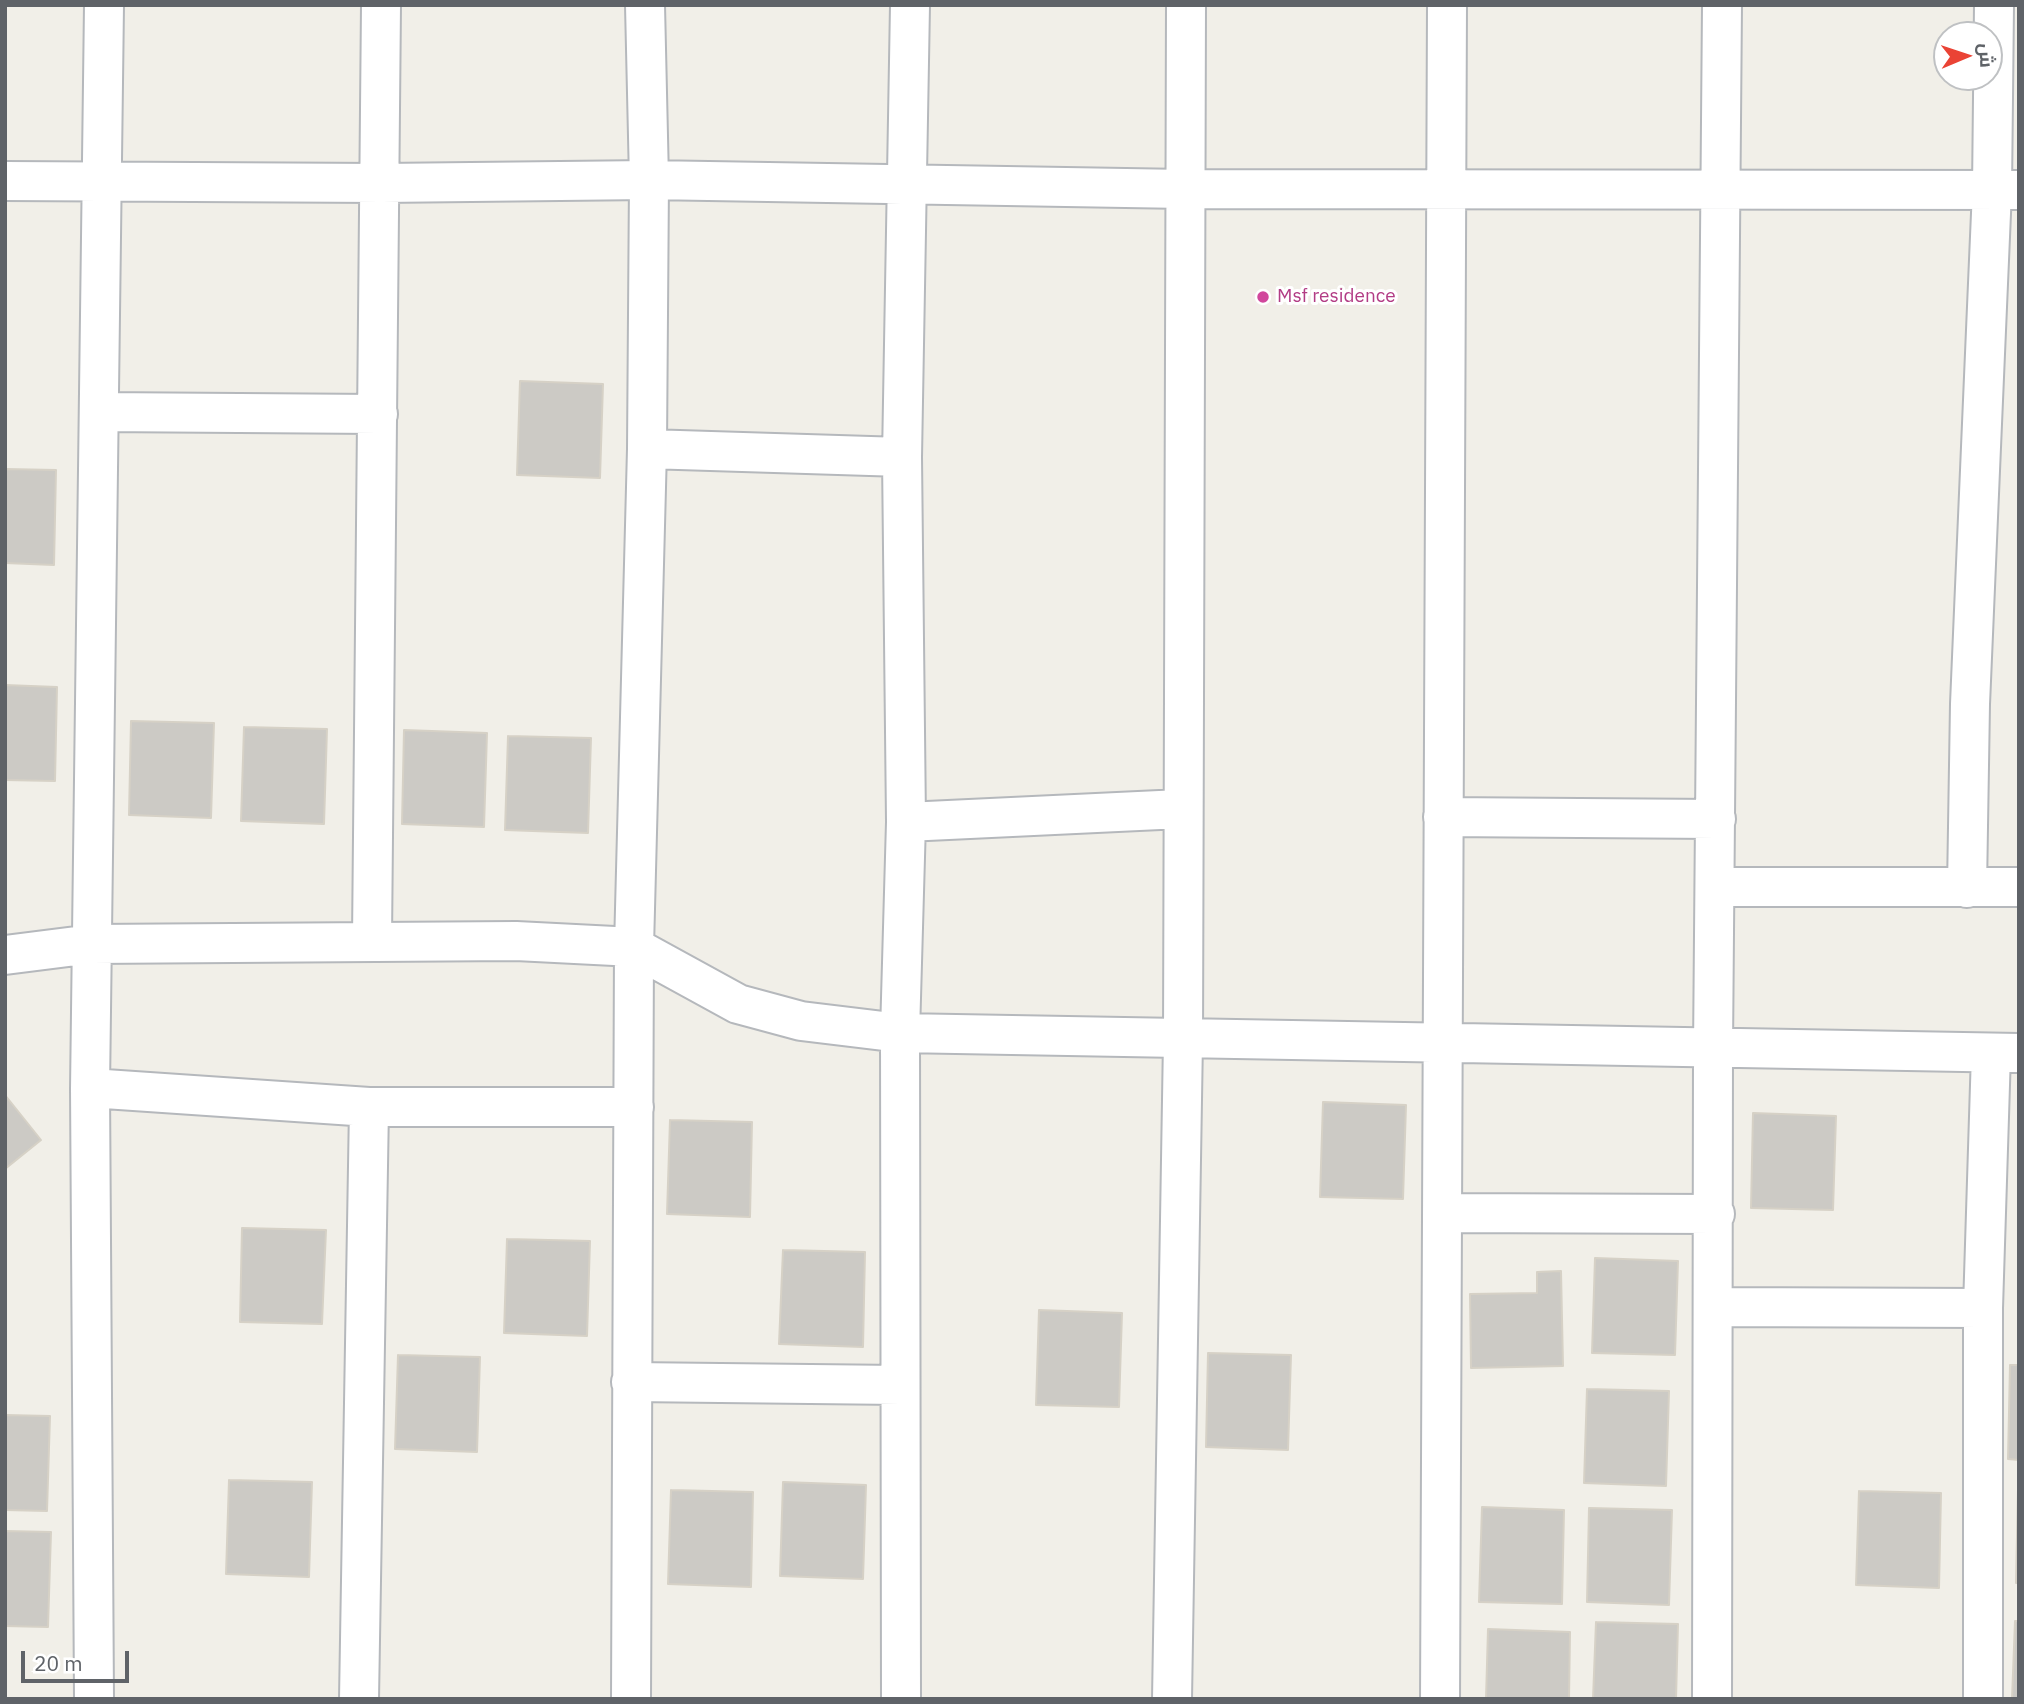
<!DOCTYPE html>
<html>
<head>
<meta charset="utf-8">
<style>
  body { margin:0 }
  #map { position:relative; width:2024px; height:1704px; overflow:hidden; background:#f1efe8; font-family:"IBM Plex Sans",Cairo,sans-serif }
  canvas { display:block }
  .frame { position:absolute; inset:0; border:7px solid #5f6368; pointer-events:none }
  .north { position:absolute; left:1933px; top:21px; width:70px; height:70px; box-sizing:border-box; background:#fff; border:2px solid #bfc1c3; border-radius:50%; rotate:88deg; font-size:19px; font-weight:700; line-height:28px; text-align:center; color:#5f6368 }
  .north::after { content:''; display:block; margin:auto; width:24px; height:32px; background:#ea4335; clip-path:polygon(50% 0,100% 100%,50% 72%,0 100%) }
  .scale { position:absolute; left:21px; top:1651px; width:108px; height:32px; box-sizing:border-box; border:4px solid #5f6368; border-top:0; padding-left:9px; font-size:21px; line-height:24px; white-space:nowrap; color:#5f6368; -webkit-text-stroke:5px #fff; paint-order:stroke }
</style>
</head>
<body>
<div id="map">
<canvas width="2024" height="1704"></canvas>
<div class="frame"></div>
<div class="north">ش</div>
<div class="scale">20 m</div>
</div>
<script>
const context = document.querySelector('canvas').getContext('2d');
context.lineJoin = 'round';
function paint(path, color) {
  context.fillStyle = color;
  context.fill(path, 'evenodd');
}
function poly(rows) {
  const path = new Path2D();
  for (const r of rows) {
    path.moveTo(r[0], r[1]);
    for (let i = 2; i < r.length; i += 2) path.lineTo(r[i], r[i + 1]);
  }
  return path;
}
function trace(path, color, width, dash) {
  context.strokeStyle = color;
  context.lineWidth = width;
  context.lineCap = dash ? 'butt' : 'round';
  context.setLineDash(dash || []);
  context.stroke(path);
}
function drawText(font, color, halo, rows, align = 'center') {
  context.font = font + ' "IBM Plex Sans",sans-serif';
  context.lineWidth = 6;
  context.setLineDash([]);
  context.textBaseline = 'middle';
  context.strokeStyle = halo;
  context.fillStyle = color;
  for (const [text, x, y, turn = 0] of rows) {
    context.save();
    context.translate(x, y);
    context.rotate((+turn || 0) * Math.PI / 180);
    context.textAlign = isNaN(turn) ? turn : align;
    if (halo) context.strokeText(text, 0, 0);
    context.fillText(text, 0, 0);
    context.restore();
  }
}
const building = poly([
  [520,381,603,384,600,478,517,475,520,381],
  [5,469,56,470,54,565,5,563,5,469],
  [5,685,57,687,55,781,5,780,5,685],
  [131,721,214,723,211,818,129,815,131,721],
  [244,727,327,729,324,824,241,821,244,727],
  [404,730,487,733,484,827,402,824,404,730],
  [508,736,591,738,588,833,505,830,508,736],
  [5,1095,41,1140,5,1169,5,1095],
  [1323,1102,1406,1105,1403,1199,1320,1197,1323,1102],
  [1753,1113,1836,1116,1833,1210,1751,1208,1753,1113],
  [670,1120,752,1122,750,1217,667,1214,670,1120],
  [242,1228,326,1230,322,1324,240,1322,242,1228],
  [507,1239,590,1241,587,1336,504,1333,507,1239],
  [783,1250,865,1252,863,1347,779,1344,783,1250],
  [1595,1258,1678,1261,1675,1355,1592,1353,1595,1258],
  [1561,1271,1563,1366,1471,1368,1470,1294,1537,1293,1537,1272,1561,1271],
  [1039,1310,1122,1313,1119,1407,1036,1405,1039,1310],
  [1208,1353,1291,1355,1288,1450,1206,1447,1208,1353],
  [398,1355,480,1357,477,1452,395,1449,398,1355],
  [2010,1365,2019,1365,2019,1460,2008,1459,2010,1365],
  [1587,1389,1669,1391,1666,1486,1584,1483,1587,1389],
  [5,1415,50,1416,47,1511,5,1510,5,1415],
  [229,1480,312,1482,309,1577,226,1574,229,1480],
  [783,1482,866,1485,863,1579,780,1576,783,1482],
  [2018,1489,2019,1489,2019,1583,2016,1583,2018,1489],
  [671,1490,753,1492,751,1587,668,1584,671,1490],
  [1859,1491,1941,1493,1939,1588,1856,1585,1859,1491],
  [1482,1507,1564,1510,1562,1604,1479,1602,1482,1507],
  [1589,1508,1672,1510,1669,1605,1587,1602,1589,1508],
  [5,1531,51,1532,48,1627,5,1626,5,1531],
  [2015,1621,2019,1621,2019,1699,2012,1699,2015,1621],
  [1596,1622,1678,1624,1676,1699,1593,1699,1596,1622],
  [1488,1629,1570,1632,1569,1699,1486,1699,1488,1629]
]);
const minor = poly([
  [5,181,382,183,649,180,1185,189,2019,190],
  [100,412,378,414],
  [647,449,902,457],
  [1443,817,1716,819],
  [906,822,1181,809],
  [1715,887,2019,887],
  [1967,888,1970,704,1992,190,1994,5],
  [372,939,381,5],
  [5,955,92,944,516,941,634,947,738,1004,801,1021,900,1033,2019,1053],
  [90,1088,369,1107,634,1107],
  [1443,1213,1715,1214],
  [1715,1307,1983,1308],
  [631,1382,900,1385],
  [94,1699,90,1088,104,5],
  [359,1699,369,1107],
  [631,1699,634,947,647,449,649,180,645,5],
  [901,1699,900,1033,906,822,902,457,910,5],
  [1172,1699,1183,1040,1186,5],
  [1440,1699,1447,5],
  [1712,1699,1713,1049,1722,5],
  [1983,1699,1983,1308,1991,1053]
]);
const markers = [
  [1263,297,7,"#d1479c"]
];
const hotelNames = [
  ["Msf residence",1277,297]
];
paint(building, '#cccac5');
trace(building, '#d6d1c6', 2);
trace(minor, '#b5b8bc', 42);
trace(minor, '#fff', 38);
for (const [x, y, r, color] of markers) {
  const dot = new Path2D();
  dot.arc(x, y, r, 0, 2 * Math.PI);
  context.fillStyle = color;
  context.fill(dot);
  trace(dot, '#fff', 2.5);
}
drawText('19px', '#b23c85', '#fff', hotelNames, 'left');
</script>
</body>
</html>
